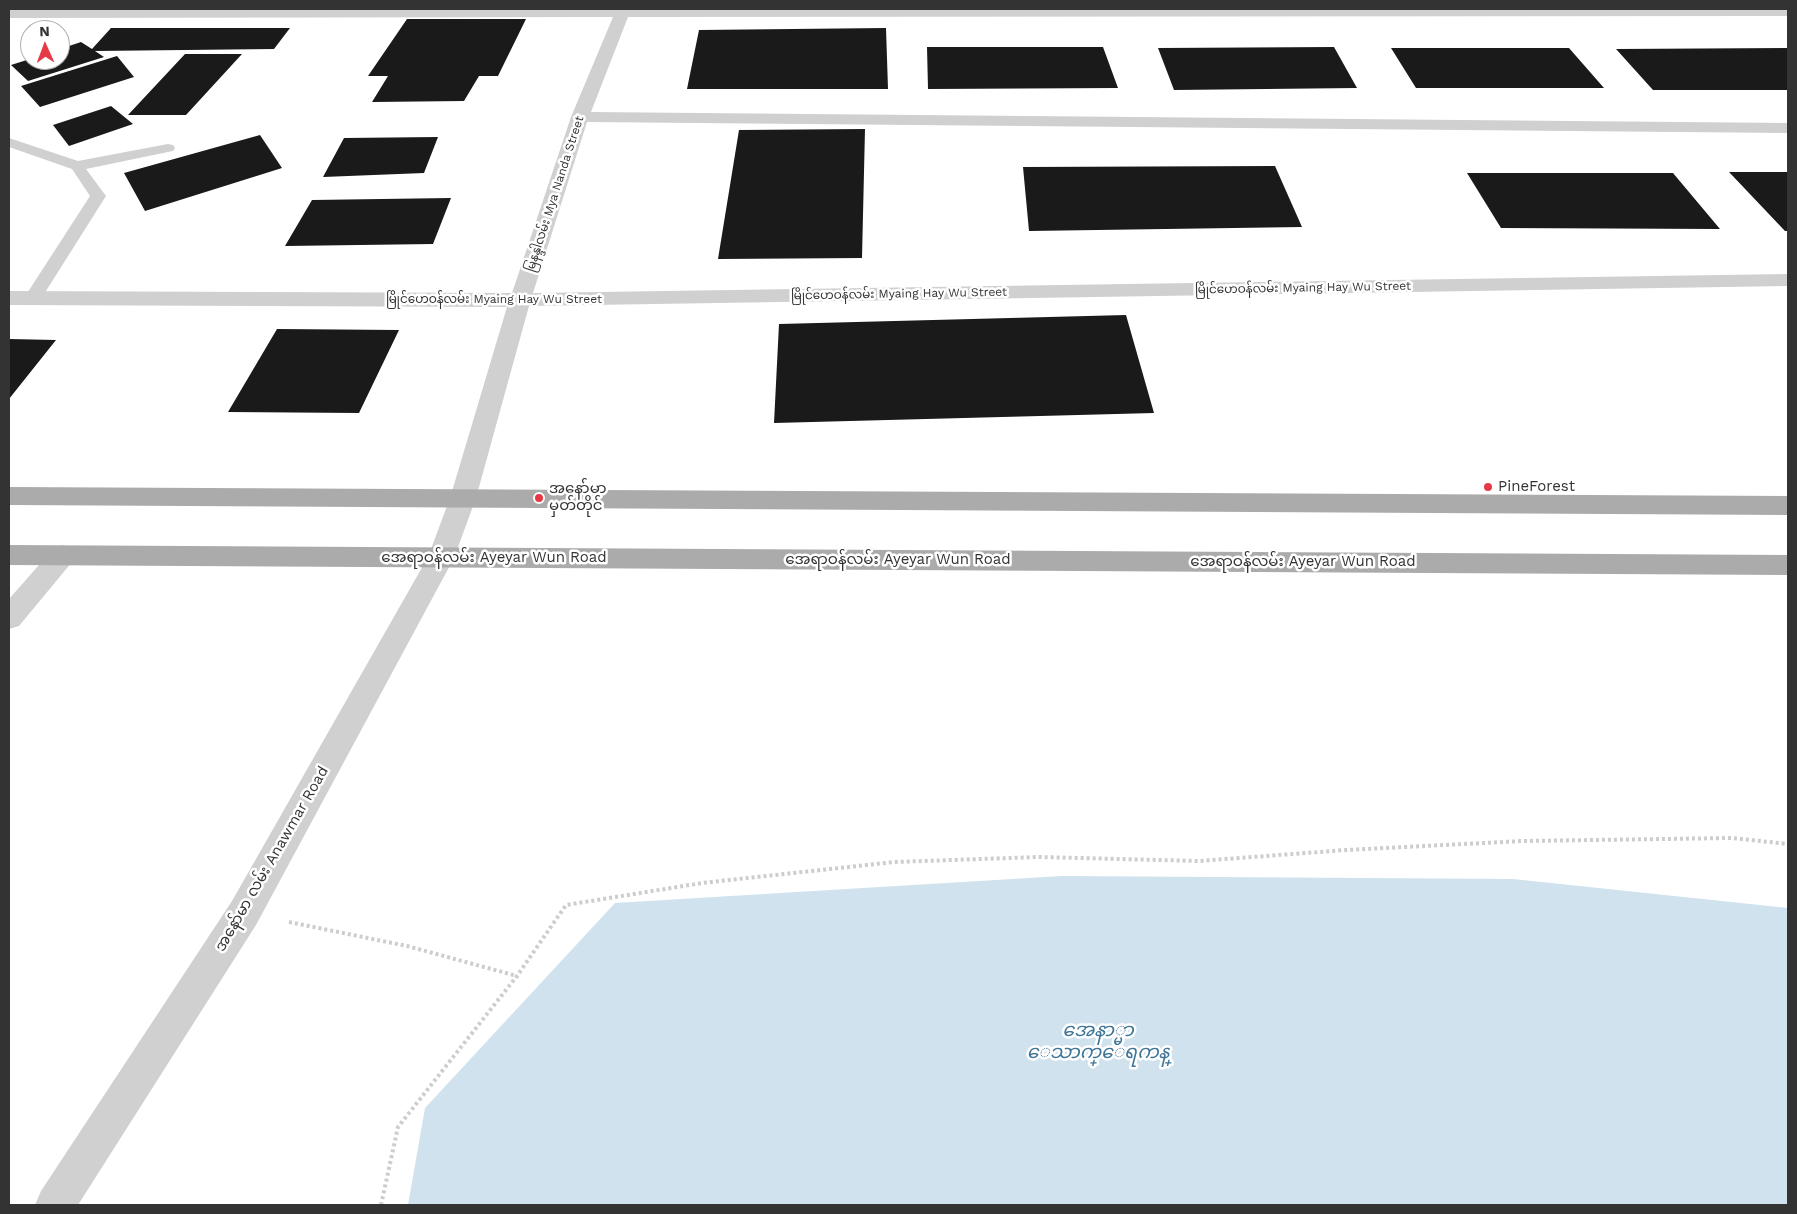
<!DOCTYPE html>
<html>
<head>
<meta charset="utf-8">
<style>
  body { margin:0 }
  #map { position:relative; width:1797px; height:1214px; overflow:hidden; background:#fff; font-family:"Work Sans",sans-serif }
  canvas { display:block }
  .frame { position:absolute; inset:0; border:10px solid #333; pointer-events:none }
  .north { position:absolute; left:20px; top:20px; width:50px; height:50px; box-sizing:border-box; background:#fff; border:1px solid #adadad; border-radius:50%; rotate:358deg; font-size:14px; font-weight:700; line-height:20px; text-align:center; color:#333 }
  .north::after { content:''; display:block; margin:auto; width:18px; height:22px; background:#e63946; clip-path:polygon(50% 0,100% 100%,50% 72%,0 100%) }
</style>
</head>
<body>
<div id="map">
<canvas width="1797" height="1214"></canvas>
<div class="frame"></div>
<div class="north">N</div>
</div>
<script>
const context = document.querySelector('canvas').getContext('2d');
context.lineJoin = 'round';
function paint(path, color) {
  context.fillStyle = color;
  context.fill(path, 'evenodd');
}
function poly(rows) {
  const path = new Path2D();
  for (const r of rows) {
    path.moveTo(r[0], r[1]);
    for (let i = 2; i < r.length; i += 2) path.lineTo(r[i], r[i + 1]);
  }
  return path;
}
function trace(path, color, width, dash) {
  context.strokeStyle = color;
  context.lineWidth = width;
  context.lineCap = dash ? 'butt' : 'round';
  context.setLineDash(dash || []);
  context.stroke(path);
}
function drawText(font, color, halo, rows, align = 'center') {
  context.font = font + ' "Work Sans","Noto Sans Myanmar",sans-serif';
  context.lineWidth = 5;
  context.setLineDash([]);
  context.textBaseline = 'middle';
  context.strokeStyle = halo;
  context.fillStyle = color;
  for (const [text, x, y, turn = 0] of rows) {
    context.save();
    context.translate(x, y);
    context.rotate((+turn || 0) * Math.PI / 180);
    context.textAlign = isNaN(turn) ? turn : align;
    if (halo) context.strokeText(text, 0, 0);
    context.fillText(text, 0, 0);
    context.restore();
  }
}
const water = poly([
  [1062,876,1513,879,1788,908,1788,1205,408,1205,425,1108,615,903]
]);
const building = poly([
  [407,19,526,19,498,76,479,76,464,101,372,102,388,76,368,76],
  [111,28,290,28,274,49,95,51,104,57,28,81,11,65,30,59,60,60,60,49,81,42,92,49],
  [886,28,888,89,687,89,699,30],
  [927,47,1103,47,1118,88,928,89],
  [1334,47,1357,88,1174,90,1158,48],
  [1391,48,1569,48,1604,88,1416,88],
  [1788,48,1788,90,1653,90,1616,49],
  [185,54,242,54,186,115,128,115],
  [117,56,134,77,40,107,21,86],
  [111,106,133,124,69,146,53,125],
  [865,129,862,258,718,259,739,130],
  [260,135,282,168,145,211,124,173],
  [438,137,424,173,323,177,344,138],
  [1275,166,1302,227,1029,231,1023,167],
  [1729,172,1788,172,1788,231,1785,231],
  [1467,173,1673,173,1720,229,1501,228],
  [451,198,433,244,285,246,312,200],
  [1126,315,1154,413,774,423,779,324],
  [277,329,399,330,359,413,228,412],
  [9,339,56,340,9,399]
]);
const path = poly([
  [289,922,407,946,517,976],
  [381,1205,398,1127,517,976,566,905,702,883,894,862,1039,857,1199,861,1346,850,1523,841,1732,838,1788,844]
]);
const service = poly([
  [9,138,78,161,168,144,173,145,175,148,173,151,168,152,86,169,106,196,39,302,33,303,27,302,24,298,90,196,72,169,9,147,9,138]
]);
const minor = poly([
  [9,9,1788,9,1788,16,628,17,591,112,1788,123,1788,133,587,122,533,293,1788,274,1788,286,529,306,476,498,454,558,256,925,78,1205,35,1205,41,1191,232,901,428,557,450,498,507,307,9,305,9,291,512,293,571,117,613,17,9,18,9,9],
  [63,545,72,548,76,555,72,562,19,626,9,629,9,599,54,548,63,545]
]);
const primary = poly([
  [9,487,1788,496,1788,515,9,505,9,487],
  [9,545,1788,555,1788,575,9,565,9,545]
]);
const markers = [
  [1488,487,5,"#e63946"],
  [539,498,5,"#e63946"]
];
const farStreetnames = [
  ["မြနန္ဒါလမ်း Mya Nanda Street",555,194,-72],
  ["မြိုင်ဟေဝန်လမ်း Myaing Hay Wu Street",1303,288,-1],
  ["မြိုင်ဟေဝန်လမ်း Myaing Hay Wu Street",899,294,-1],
  ["မြိုင်ဟေဝန်လမ်း Myaing Hay Wu Street",494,299]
];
const poiNames = [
  ["PineForest",1498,487],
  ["အနော်မာ",549,489],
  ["မှတ်တိုင်",549,506]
];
const streetNames = [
  ["အေရာဝန်လမ်း Ayeyar Wun Road",494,558],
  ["အေရာဝန်လမ်း Ayeyar Wun Road",898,560],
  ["အေရာဝန်လမ်း Ayeyar Wun Road",1303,562],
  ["အနော်မာ လမ်း Anawmar Road",272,859,-60]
];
const nearWaternames = [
  ["အေနာ္မာ",1098,1030],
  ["ေသာက္ေရကန္",1098,1052]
];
paint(water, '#cfe2ee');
paint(building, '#1a1a1a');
trace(path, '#cdcdcd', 4, [3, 3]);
paint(service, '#d0d0d0');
paint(minor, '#d0d0d0');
paint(primary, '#ababab');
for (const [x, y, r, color] of markers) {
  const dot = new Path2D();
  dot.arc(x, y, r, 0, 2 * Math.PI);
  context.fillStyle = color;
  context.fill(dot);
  trace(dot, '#fff', 2);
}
drawText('12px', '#333', '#fff', farStreetnames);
drawText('15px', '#333', '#fff', poiNames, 'left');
drawText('15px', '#333', '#fff', streetNames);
drawText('italic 19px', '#3f7597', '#fff', nearWaternames);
</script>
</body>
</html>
